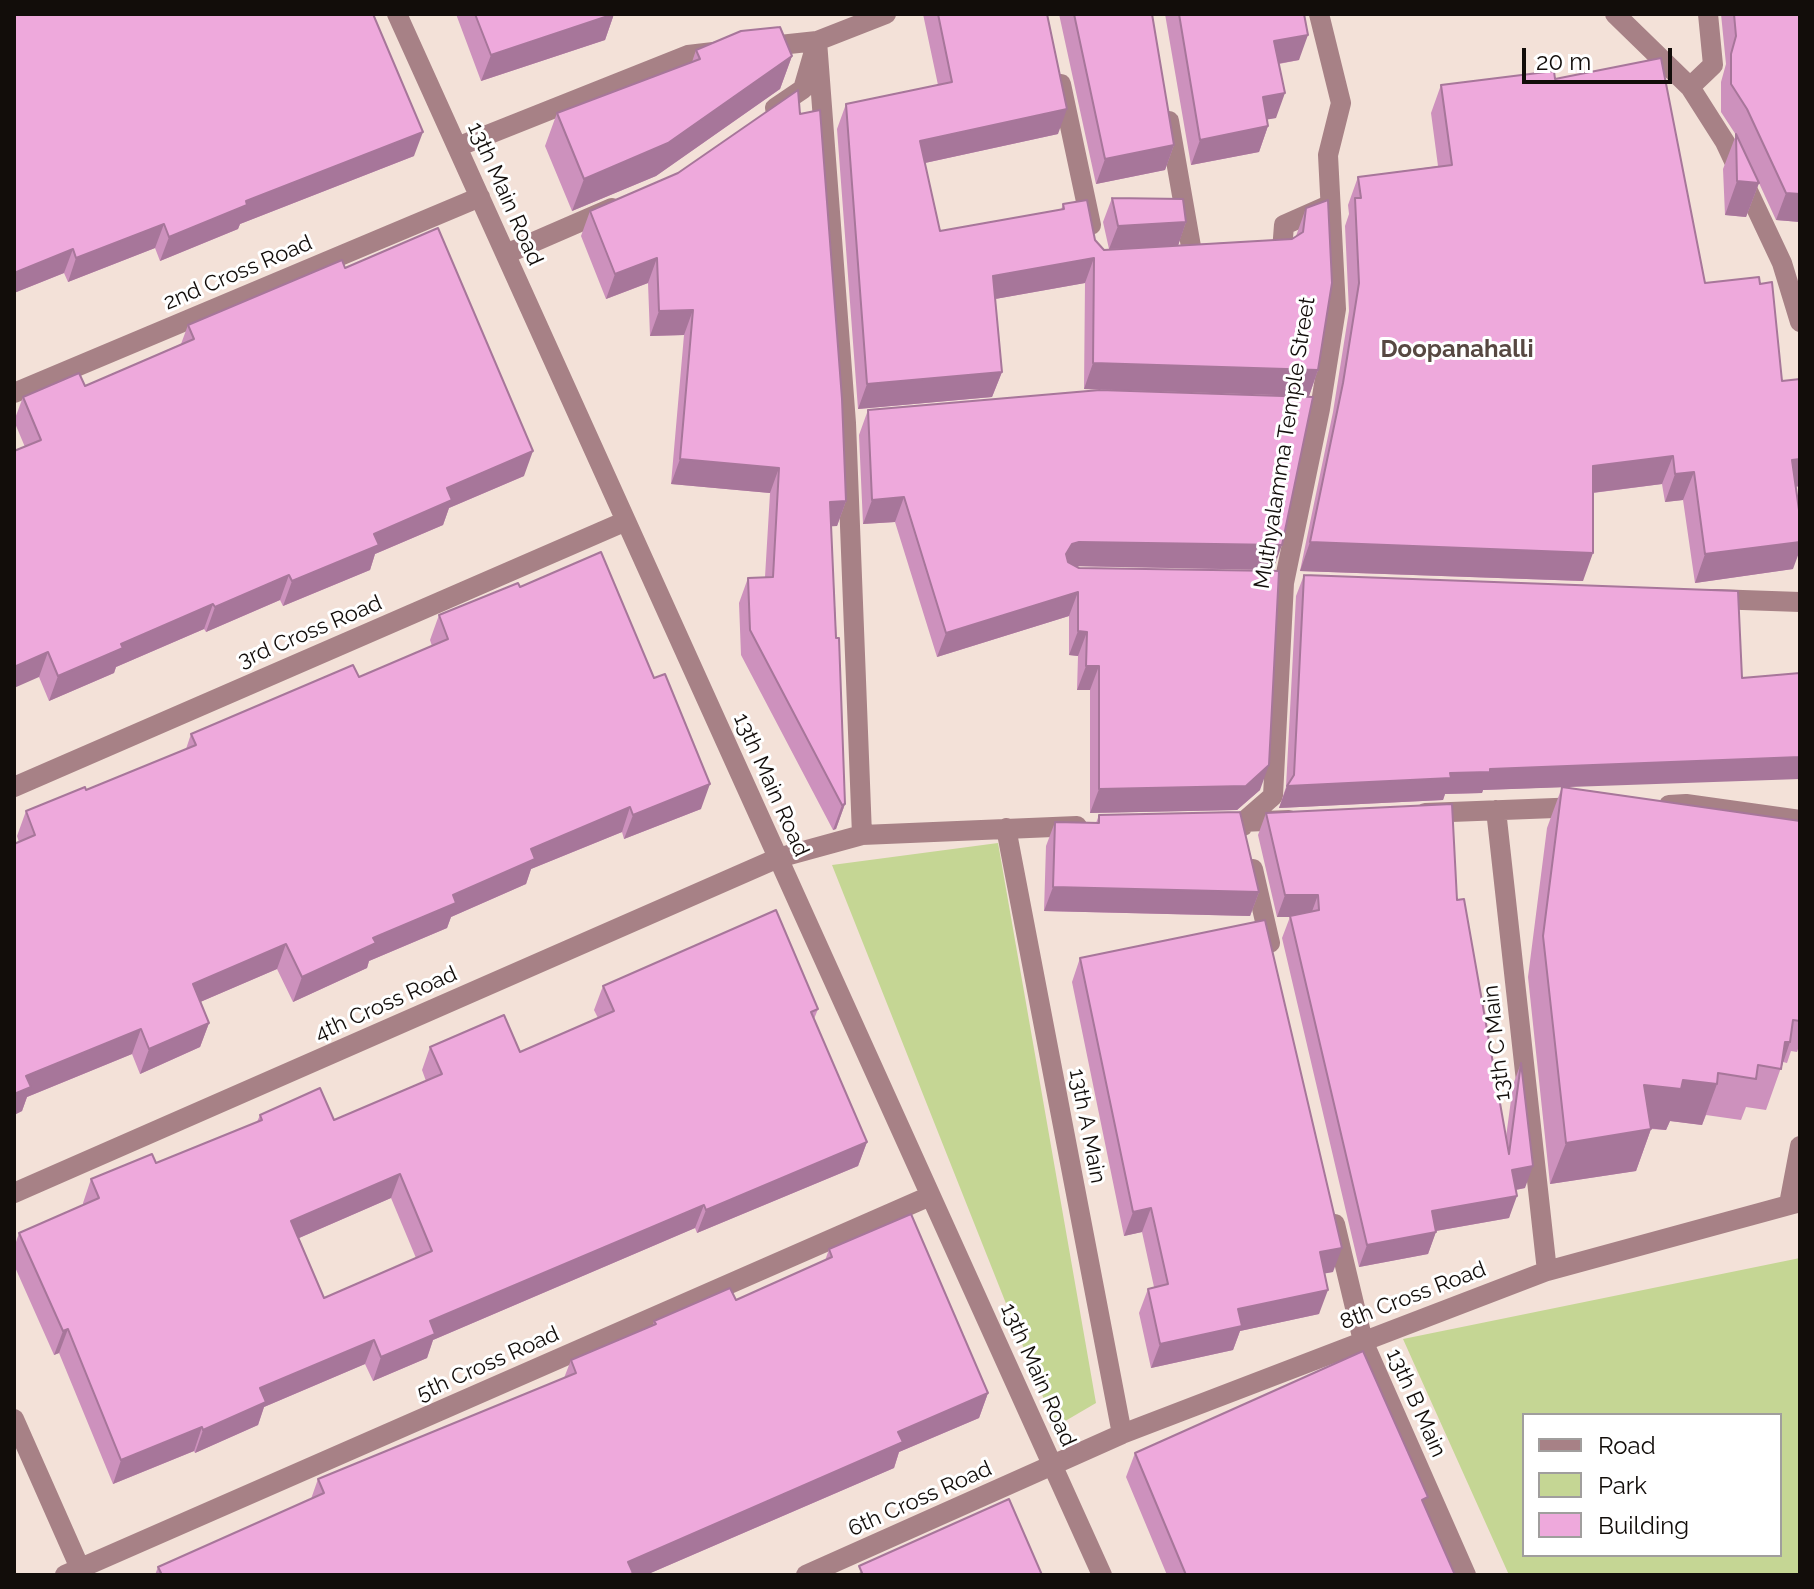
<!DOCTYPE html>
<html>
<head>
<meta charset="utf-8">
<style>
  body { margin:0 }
  #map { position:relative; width:1814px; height:1589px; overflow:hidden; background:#f3e1d8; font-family:Raleway,sans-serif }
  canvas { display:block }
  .frame { position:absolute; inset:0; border:16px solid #120d0a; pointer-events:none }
  .legend { position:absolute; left:1522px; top:1413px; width:260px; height:144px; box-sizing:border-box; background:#fff; border:2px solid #a09e9d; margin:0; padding:10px 14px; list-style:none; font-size:24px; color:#120d0a }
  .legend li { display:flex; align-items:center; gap:16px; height:40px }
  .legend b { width:40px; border:2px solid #a09e9d }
  .scale { position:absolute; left:1522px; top:48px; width:150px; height:36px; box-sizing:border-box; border:4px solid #120d0a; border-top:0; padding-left:10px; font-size:24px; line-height:28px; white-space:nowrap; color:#120d0a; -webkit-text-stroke:6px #fff; paint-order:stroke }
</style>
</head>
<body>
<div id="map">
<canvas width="1814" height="1589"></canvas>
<div class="frame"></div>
<ul class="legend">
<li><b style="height:10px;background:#a78186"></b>Road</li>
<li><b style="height:22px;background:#c5d694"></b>Park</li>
<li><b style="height:22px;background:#eea9dc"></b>Building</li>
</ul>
<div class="scale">20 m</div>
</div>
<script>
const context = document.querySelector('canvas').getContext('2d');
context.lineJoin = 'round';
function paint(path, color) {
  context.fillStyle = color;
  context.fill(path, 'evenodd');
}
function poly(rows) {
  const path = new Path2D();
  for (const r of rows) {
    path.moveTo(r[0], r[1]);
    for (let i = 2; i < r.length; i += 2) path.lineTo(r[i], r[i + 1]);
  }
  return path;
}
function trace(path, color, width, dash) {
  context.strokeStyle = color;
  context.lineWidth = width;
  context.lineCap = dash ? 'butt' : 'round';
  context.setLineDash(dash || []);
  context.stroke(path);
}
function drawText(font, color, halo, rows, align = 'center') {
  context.font = font + ' Raleway,sans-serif';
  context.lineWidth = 6;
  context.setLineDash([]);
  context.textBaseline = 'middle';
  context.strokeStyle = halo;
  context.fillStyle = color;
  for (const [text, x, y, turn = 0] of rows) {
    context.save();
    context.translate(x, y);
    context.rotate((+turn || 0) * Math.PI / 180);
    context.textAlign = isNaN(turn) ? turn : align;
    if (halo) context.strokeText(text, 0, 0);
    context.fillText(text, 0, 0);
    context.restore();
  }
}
const green = poly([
  [998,843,1096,1403,1055,1427,832,865],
  [1800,1258,1800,1575,1509,1575,1403,1339],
  [1524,1415,1780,1415,1780,1555,1524,1555]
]);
const minor = poly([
  [397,14,1102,1575],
  [1615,14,1690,87,1725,142,1782,263,1800,322],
  [761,47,817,41,846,423,862,835],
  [1061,84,1091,225],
  [1690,87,1713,65,1708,14],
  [775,108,803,89,817,41,886,14],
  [1169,121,1193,258,1180,258],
  [457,147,688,55,722,51],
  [1267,252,1282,251,1284,225,1327,206],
  [506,254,612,208],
  [14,393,480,197],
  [1714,599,1800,602],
  [14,787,626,521],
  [1669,805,1686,804,1800,820],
  [1496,810,1547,1271],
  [1425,813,1581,807],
  [1217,823,1289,820],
  [1243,826,1242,823,1273,796,1284,583,1320,409,1336,309,1328,155,1341,103,1319,14],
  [1006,828,1122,1434],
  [1253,869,1270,943],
  [14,1193,778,858,862,835,1077,826],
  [1789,1204,1800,1146],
  [1335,1224,1363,1341,1466,1575],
  [14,1419,83,1575],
  [65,1575,930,1196],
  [806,1575,1122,1434,1547,1271,1800,1202]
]);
const wall = poly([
  [14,14,414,156,240,224,238,229,160,261,155,248,68,282,64,273,14,293],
  [456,14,614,14,605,40,481,81],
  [923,14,1047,14,1058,134,925,163,940,231,1061,210,1063,204,1104,250,1109,249,1103,222,1112,198,1186,222,1178,245,1292,239,1296,236,1306,208,1318,370,1309,396,1084,389,1085,283,995,299,1002,372,992,397,858,409,837,129,846,104,938,85],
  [1059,14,1152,14,1174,145,1165,170,1096,184],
  [1165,14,1304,14,1299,60,1279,64,1276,118,1267,119,1268,126,1259,152,1191,165],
  [1721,14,1800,14,1800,222,1776,220,1759,183,1746,217,1725,215,1723,169,1736,135,1721,112,1721,82,1726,64],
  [696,50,792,56,780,89,656,176,572,211,545,146,557,113,692,62],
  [1555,79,1705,283,1782,381,1800,459,1800,486,1796,487,1793,569,1695,583,1683,500,1665,502,1662,484,1593,493,1583,581,1300,571,1333,412,1349,311,1345,226,1349,214,1348,205,1358,177,1438,166,1431,113,1441,85],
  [678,173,846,501,837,526,831,526,845,804,836,829,833,830,741,655,739,603,748,578,765,577,770,493,671,484,684,335,650,336,648,283,606,299,581,236,590,211],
  [345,268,524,476,449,508,443,525,375,554,370,570,283,606,280,600,206,632,204,629,116,667,114,673,49,701,39,677,25,447,14,421,23,397,85,386,181,344,188,325],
  [868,410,1273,570,1076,566,1260,790,1237,810,1090,813,1090,690,1077,690,1078,656,1069,655,1069,616,937,657,895,522,863,524,859,435],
  [1304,575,1565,787,1800,821,1800,1043,1797,1052,1791,1051,1787,1063,1783,1062,1766,1110,1746,1107,1741,1120,1706,1115,1702,1125,1670,1121,1666,1130,1651,1129,1636,1171,1550,1184,1528,977,1547,828,1562,787,1483,790,1482,793,1445,794,1443,800,1279,808,1286,787,1296,596],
  [520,587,701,809,624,839,622,832,531,869,526,884,451,917,447,928,369,961,367,968,293,1002,277,969,200,1002,209,1023,200,1047,140,1074,132,1054,27,1097,22,1111,14,1115,14,844,19,842,17,836,26,811,86,790,186,749,191,734,359,677,432,646,430,640,439,615],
  [1266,813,1457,900,1506,1137,1513,1085,1521,1063,1525,1188,1516,1190,1509,1218,1436,1231,1428,1254,1359,1267,1282,938,1290,917,1277,917,1258,835],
  [1099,815,1259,892,1250,916,1044,911,1046,846,1055,822,1096,823],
  [1080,958,1333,1272,1324,1273,1319,1314,1240,1331,1233,1350,1151,1368,1139,1313,1148,1289,1154,1287,1142,1232,1124,1236,1072,982],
  [603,986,818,1009,814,1019,867,1142,858,1166,697,1233,695,1228,433,1340,427,1358,373,1381,365,1364,264,1407,258,1425,195,1453,194,1451,113,1484,59,1353,54,1355,14,1265,14,1248,19,1233,83,1205,83,1203,91,1179,156,1163,257,1122,260,1115,334,1120,426,1081,422,1070,430,1047,520,1052,598,1018,594,1010],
  [391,1198,416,1258,324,1298,299,1238],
  [829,1249,988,1393,979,1418,899,1452,894,1468,646,1575,155,1575,158,1567,311,1499,318,1479,564,1378,571,1360,653,1325,654,1321,736,1300,825,1261],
  [1135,1453,1424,1506,1455,1575,1167,1575,1126,1477]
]);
const shadedWall = poly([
  [614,14,605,40,481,81,491,55],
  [1308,35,1299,60,1265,66,1274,41],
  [792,56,780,89,656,176,572,211,584,179],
  [1285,93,1276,118,1253,122,1263,97],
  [1067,109,1058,134,911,166,920,141],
  [1268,126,1259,152,1191,165,1200,140],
  [423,132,414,156,240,224,238,229,160,261,169,237,246,201],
  [1174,145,1165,170,1096,184,1105,159],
  [1737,181,1759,183,1746,217,1725,215],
  [1786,193,1800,194,1800,222,1776,220],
  [1186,222,1178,246,1109,249,1118,226],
  [164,224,155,248,68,282,76,258],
  [73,249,64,273,14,293,14,273],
  [657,258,648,283,606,299,615,274],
  [1094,258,1085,283,984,301,993,276],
  [693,310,684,335,650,336,659,311],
  [1093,363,1318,370,1309,396,1084,389],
  [1002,372,992,397,858,409,867,384],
  [533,451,524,476,449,508,443,525,375,554,370,570,283,606,292,581,374,534,447,488],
  [1673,456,1662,484,1583,494,1593,466],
  [680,459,779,468,770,493,671,484],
  [1800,459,1800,486,1782,488,1792,460],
  [1694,472,1683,500,1665,502,1675,474],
  [904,497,895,522,863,524,872,500],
  [846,501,837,526,821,527,830,502],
  [1079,542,1282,545,1273,570,1070,566,1063,568,1066,554,1072,544],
  [1310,542,1593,553,1583,581,1300,571],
  [1800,542,1800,550,1793,569,1695,583,1705,554],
  [289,575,280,600,206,632,215,607],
  [1078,592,1069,616,937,657,946,633],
  [213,604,204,629,116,667,114,673,49,701,58,676,121,644],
  [1078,631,1087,632,1078,656,1069,655],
  [48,652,39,677,14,688,14,667],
  [1086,666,1099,666,1090,690,1077,690],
  [1800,757,1800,779,1483,790,1482,793,1445,794,1443,800,1279,808,1287,786,1490,769],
  [1269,765,1260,790,1237,810,1090,813,1099,789],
  [710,784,701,809,624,839,633,815],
  [845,804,836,829,833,830,842,805],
  [630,807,622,832,531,869,526,884,451,917,447,928,369,961,367,968,293,1002,302,977,453,895,531,849],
  [1053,887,1259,892,1250,916,1044,911],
  [1285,895,1318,895,1310,917,1277,917],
  [286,944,277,969,184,1009,193,984],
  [209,1023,200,1047,140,1074,149,1049],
  [141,1029,132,1054,27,1097,22,1111,14,1115,14,1094,26,1076],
  [1785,1042,1790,1042,1781,1069],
  [1683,1080,1717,1084,1702,1125,1670,1121,1666,1130,1629,1126,1644,1085],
  [1651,1129,1636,1171,1550,1184,1566,1143],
  [867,1142,858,1166,697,1233,706,1210],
  [1533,1166,1525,1188,1504,1192,1512,1170],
  [400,1174,391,1198,283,1245,291,1221],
  [1517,1196,1509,1218,1424,1233,1432,1211],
  [704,1205,695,1228,433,1340,427,1358,373,1381,381,1357,430,1321],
  [1151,1208,1142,1232,1124,1236,1133,1212],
  [1436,1232,1428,1254,1359,1267,1367,1245],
  [1342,1248,1333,1272,1311,1276,1320,1252],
  [1328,1290,1319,1314,1240,1331,1233,1350,1151,1368,1160,1344,1238,1309],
  [68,1329,59,1353,54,1355,63,1331],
  [374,1340,365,1364,264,1407,258,1425,195,1453,203,1430,260,1388],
  [988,1393,979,1418,899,1452,894,1468,646,1575,624,1575,628,1562,898,1432],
  [202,1427,194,1451,113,1484,121,1460]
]);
const building = poly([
  [14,14,373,14,423,132,246,201,247,205,169,237,164,224,76,258,73,249,14,273,14,14],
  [475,14,614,14,491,55,475,14],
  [938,14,1047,14,1067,109,920,141,940,231,1064,209,1063,204,1087,200,1095,240,1104,250,1292,239,1303,232,1306,208,1328,200,1332,283,1318,370,1093,363,1094,258,993,276,1002,372,867,384,846,104,952,82,938,14],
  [1074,14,1152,14,1174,145,1105,159,1074,14],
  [1179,14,1304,14,1308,35,1274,41,1285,93,1263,97,1268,126,1200,140,1179,14],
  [1734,14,1800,14,1800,194,1786,193,1747,109,1731,84,1731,54,1736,36,1734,14],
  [780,27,792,56,668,143,584,179,557,113,700,59,696,50,741,31,780,27],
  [1661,58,1705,283,1759,277,1760,284,1772,282,1782,381,1800,379,1800,459,1792,460,1800,517,1800,542,1705,554,1694,472,1675,474,1673,456,1593,466,1593,553,1310,542,1343,383,1359,283,1355,198,1361,198,1358,177,1452,165,1441,85,1554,71,1555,79,1661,58],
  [798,90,800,114,820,110,842,399,846,501,830,502,836,638,839,638,845,804,842,805,750,630,748,578,773,577,779,468,680,459,693,310,659,311,657,258,615,274,590,211,678,173,798,90],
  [1736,134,1759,183,1737,181,1736,134],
  [1112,198,1183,199,1186,222,1118,226,1112,198],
  [438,228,533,451,447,488,452,500,374,534,379,545,292,581,289,575,215,607,213,604,121,644,123,648,58,676,48,652,14,667,14,451,41,440,23,397,79,373,85,386,194,339,188,325,342,260,345,268,438,228],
  [1100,390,1313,397,1282,545,1079,542,1072,544,1066,554,1068,562,1079,568,1279,571,1269,765,1246,786,1099,789,1099,666,1086,666,1087,632,1078,631,1078,592,946,633,904,497,872,500,868,410,1100,390],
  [601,552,654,678,665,674,710,784,633,815,630,807,531,849,535,859,453,895,456,903,373,938,376,943,302,977,286,944,193,984,209,1023,149,1049,141,1029,26,1076,31,1087,14,1094,14,844,35,835,26,811,85,787,86,790,196,745,191,734,353,665,359,677,448,639,439,615,518,583,520,587,601,552],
  [1304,575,1738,591,1742,678,1800,673,1800,757,1490,769,1490,772,1450,773,1451,778,1287,786,1294,775,1304,575],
  [1562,787,1800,821,1800,1021,1793,1020,1790,1042,1785,1042,1781,1069,1758,1065,1756,1079,1718,1073,1717,1084,1683,1080,1681,1089,1644,1085,1651,1129,1566,1143,1543,936,1562,787],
  [1452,804,1457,900,1464,899,1509,1154,1521,1063,1533,1166,1512,1170,1517,1196,1432,1211,1436,1232,1367,1245,1290,916,1319,910,1318,895,1285,895,1266,813,1452,804],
  [1240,812,1259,892,1053,887,1055,822,1099,823,1099,815,1240,812],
  [776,910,818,1009,811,1012,867,1142,706,1210,704,1205,430,1321,435,1334,381,1357,374,1340,260,1388,266,1402,203,1430,202,1427,121,1460,68,1329,63,1331,19,1233,99,1198,91,1179,152,1154,156,1163,262,1120,260,1115,320,1088,334,1120,442,1074,430,1047,504,1015,520,1052,614,1011,603,986,776,910],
  [400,1174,432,1251,324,1298,291,1221,400,1174],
  [1265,920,1342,1248,1320,1252,1328,1290,1238,1309,1242,1326,1160,1344,1148,1289,1168,1284,1151,1208,1133,1212,1080,958,1265,920],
  [911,1214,988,1393,898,1432,903,1442,628,1562,633,1573,629,1575,162,1575,158,1567,324,1493,318,1479,576,1373,571,1360,656,1324,654,1321,730,1288,736,1300,832,1257,829,1249,911,1214],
  [1363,1351,1428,1497,1422,1500,1455,1575,1186,1575,1135,1453,1363,1351],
  [1009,1499,1042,1575,857,1575,862,1573,859,1566,1009,1499]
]);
const streetNames = [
  ["13th Main Road",505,194,66],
  ["2nd Cross Road",238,273,-23],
  ["Muthyalamma Temple Street",1285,443,-81],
  ["3rd Cross Road",310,632,-23],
  ["13th Main Road",771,785,66],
  ["4th Cross Road",386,1004,-24],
  ["13th C Main",1497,1043,-96],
  ["13th A Main",1087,1126,79],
  ["8th Cross Road",1413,1296,-21],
  ["5th Cross Road",488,1364,-24],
  ["13th Main Road",1038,1375,66],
  ["13th B Main",1416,1403,66],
  ["6th Cross Road",920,1499,-24]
];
const neighbourhoodNames = [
  ["Doopanahalli",1457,350]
];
paint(green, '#c5d694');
trace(minor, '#a78186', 20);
paint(wall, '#cd91bd');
paint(shadedWall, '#a7769a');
paint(building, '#eea9dc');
trace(building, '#a7769a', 2);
drawText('22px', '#120d0a', '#fff', streetNames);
drawText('bold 24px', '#574842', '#fff', neighbourhoodNames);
</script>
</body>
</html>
